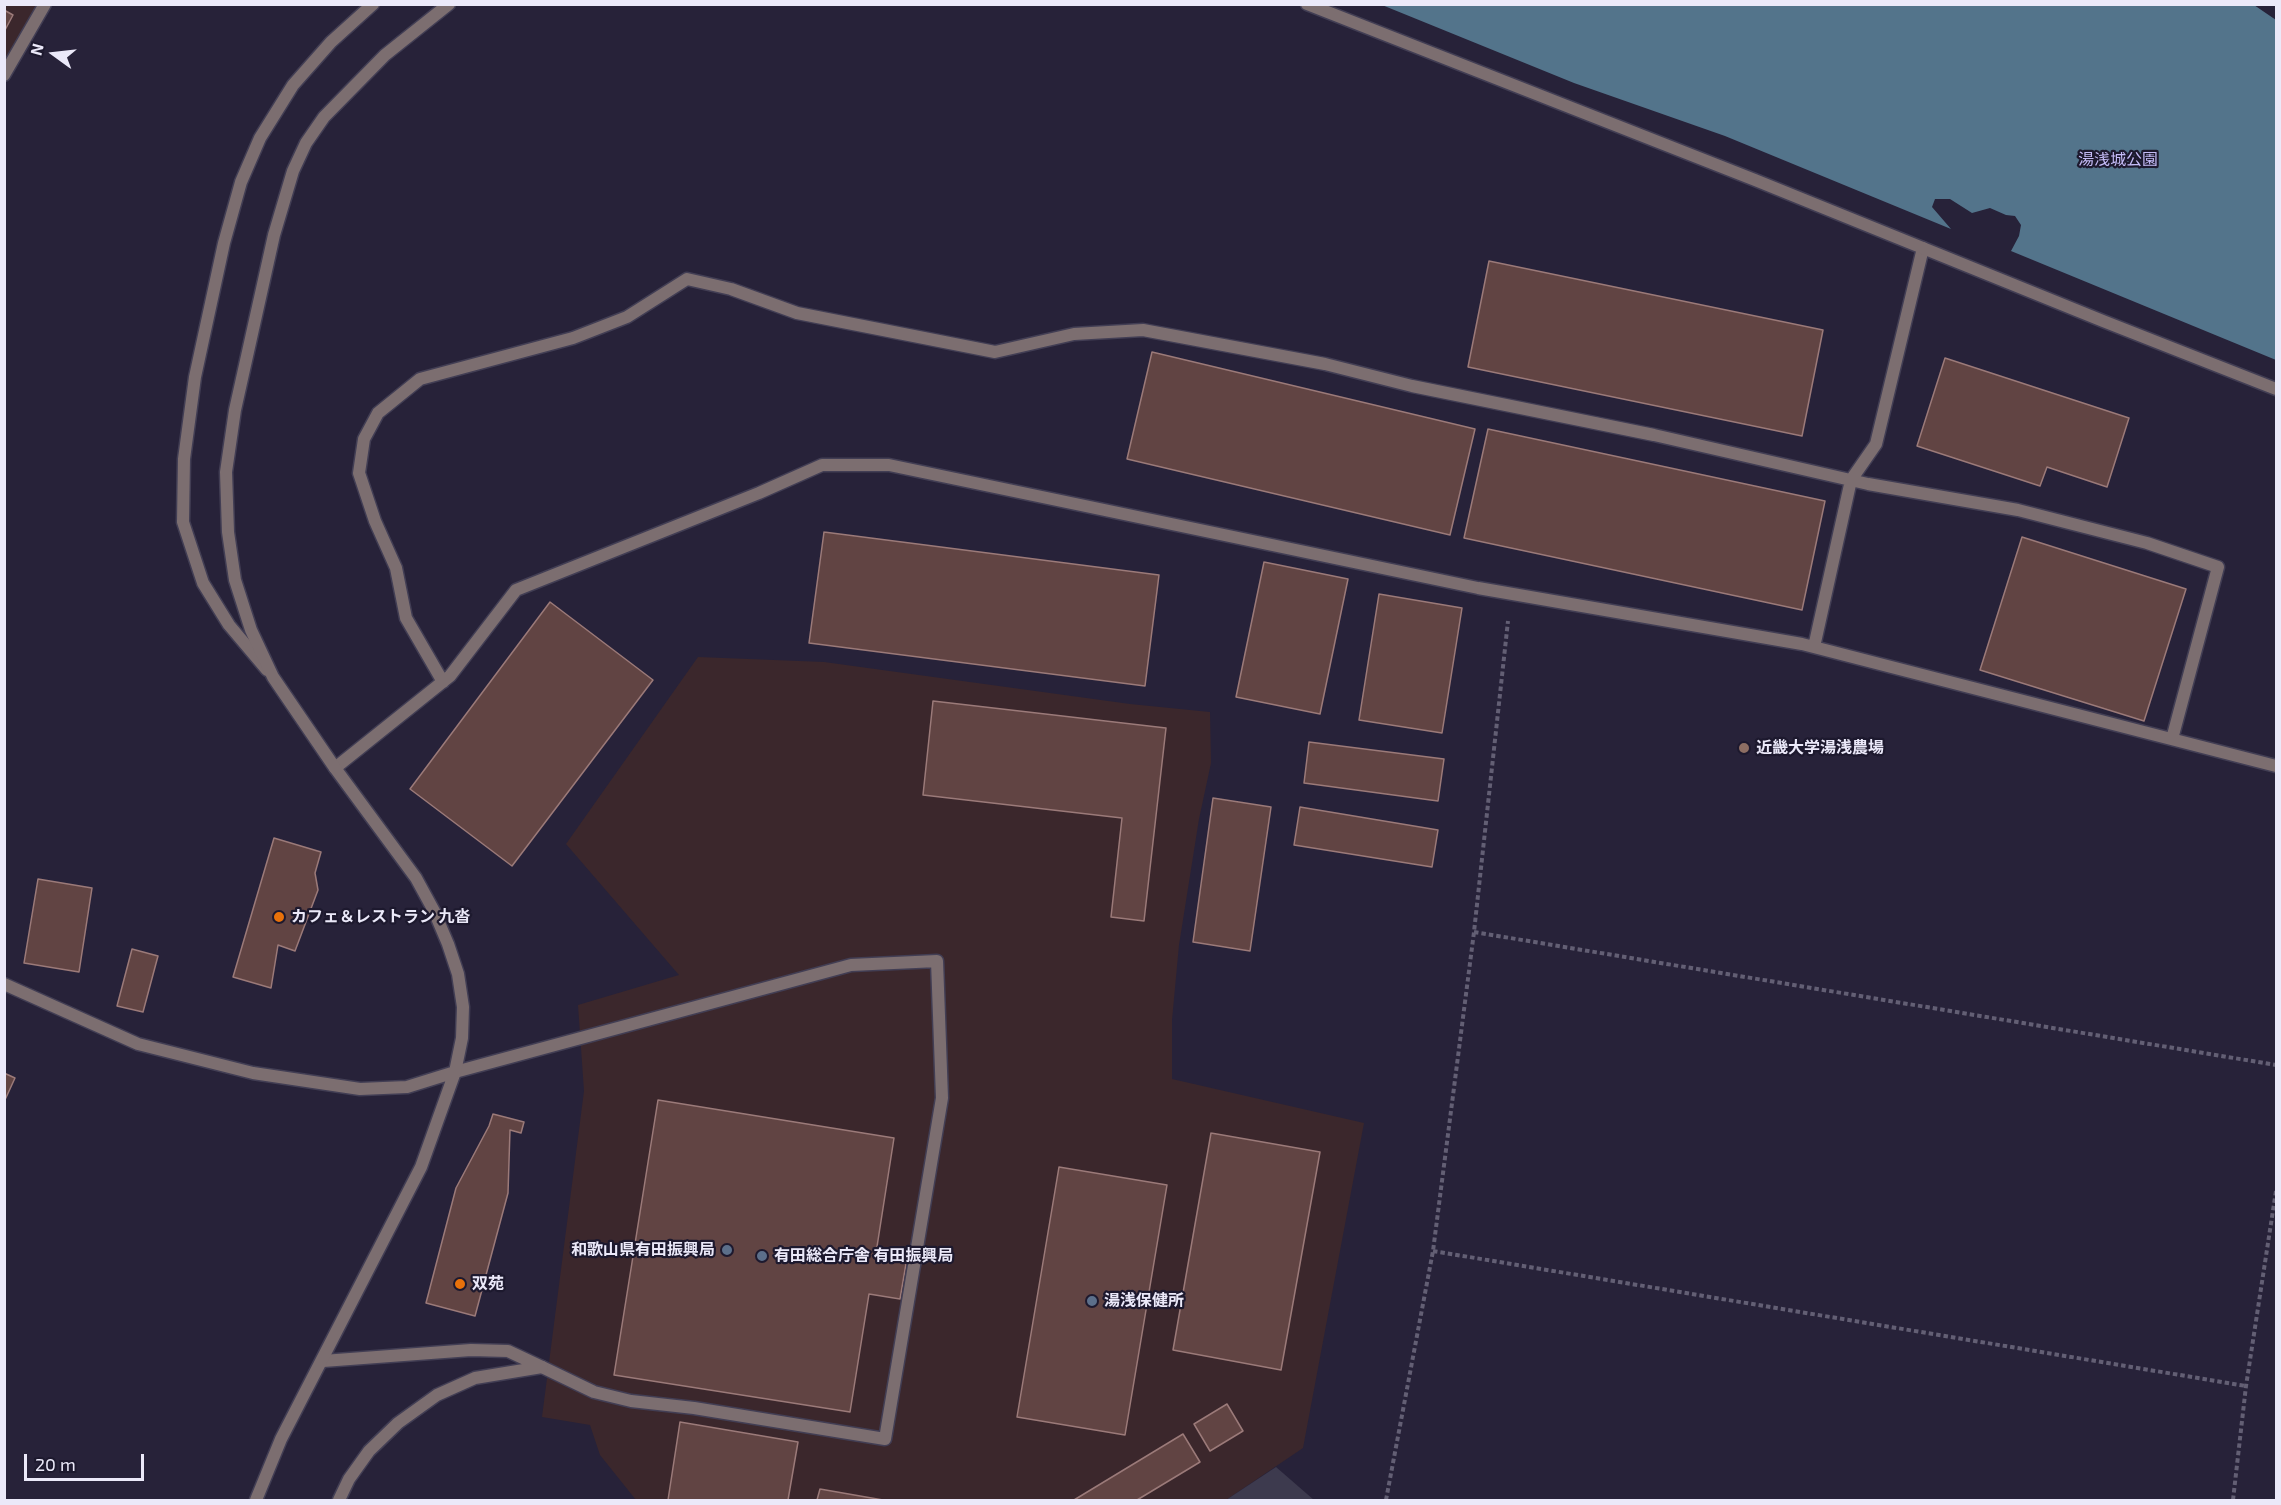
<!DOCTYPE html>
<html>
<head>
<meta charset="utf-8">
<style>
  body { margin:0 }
  #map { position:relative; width:2281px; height:1505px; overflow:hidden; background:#272239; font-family:"Exo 2",sans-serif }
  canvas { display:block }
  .frame { position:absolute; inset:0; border:6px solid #ebe9f9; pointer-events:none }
  .north { position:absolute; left:24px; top:24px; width:60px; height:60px; -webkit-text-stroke:4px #1d192e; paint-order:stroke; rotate:285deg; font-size:16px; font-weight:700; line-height:24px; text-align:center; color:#ebe9f9 }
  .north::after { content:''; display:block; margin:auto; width:21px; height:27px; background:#ebe9f9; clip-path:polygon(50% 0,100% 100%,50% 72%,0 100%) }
  .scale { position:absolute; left:24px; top:1454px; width:120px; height:27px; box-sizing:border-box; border:3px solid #ebe9f9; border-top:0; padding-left:8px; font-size:18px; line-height:21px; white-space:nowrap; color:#ebe9f9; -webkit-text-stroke:4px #1d192e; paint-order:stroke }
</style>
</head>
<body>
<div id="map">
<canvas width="2281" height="1505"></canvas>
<div class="frame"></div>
<div class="north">N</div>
<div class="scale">20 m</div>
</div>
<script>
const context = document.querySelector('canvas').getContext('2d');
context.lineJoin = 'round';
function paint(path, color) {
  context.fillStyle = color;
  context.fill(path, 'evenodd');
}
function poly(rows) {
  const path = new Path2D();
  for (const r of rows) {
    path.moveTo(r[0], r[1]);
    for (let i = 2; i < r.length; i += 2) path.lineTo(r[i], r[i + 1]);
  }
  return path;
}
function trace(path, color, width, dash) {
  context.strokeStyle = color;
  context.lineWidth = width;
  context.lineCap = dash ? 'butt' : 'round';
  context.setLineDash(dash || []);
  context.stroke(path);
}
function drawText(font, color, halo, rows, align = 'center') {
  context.font = font + ' "Exo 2","Noto Sans JP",sans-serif';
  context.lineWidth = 4.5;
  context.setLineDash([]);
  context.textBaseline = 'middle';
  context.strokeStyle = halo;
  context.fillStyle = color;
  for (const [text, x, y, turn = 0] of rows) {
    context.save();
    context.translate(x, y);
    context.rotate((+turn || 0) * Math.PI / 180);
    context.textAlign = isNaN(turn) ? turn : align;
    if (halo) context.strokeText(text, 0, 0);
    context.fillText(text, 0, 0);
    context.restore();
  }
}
const commercial = poly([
  [5,5,37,5,5,64],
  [698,657,824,662,1130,704,1210,712,1211,763,1199,819,1179,945,1172,1020,1172,1079,1364,1123,1303,1448,1226,1500,636,1500,600,1455,590,1425,542,1417,584,1091,578,1005,679,975,566,844]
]);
const green = poly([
  [1276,1467,1314,1500,1226,1500]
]);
const water = poly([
  [1382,5,2254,5,2276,20,2276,360,2011,251,2019,236,2021,225,2015,216,2006,215,1990,208,1972,213,1950,199,1935,199,1932,207,1951,229,1725,136,1574,83]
]);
const building = poly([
  [4,10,13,15,4,32,4,10],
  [1489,261,1823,330,1802,436,1468,367,1489,261],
  [1152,352,1475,429,1450,535,1127,459,1152,352],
  [1945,358,2129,418,2107,487,2047,467,2040,486,1917,446,1945,358],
  [1488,429,1825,501,1802,610,1464,538,1488,429],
  [824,532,1159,575,1145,686,809,643,824,532],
  [2022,537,2186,589,2144,721,1980,670,2022,537],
  [1264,562,1348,579,1320,714,1236,697,1264,562],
  [1379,594,1462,608,1442,733,1359,720,1379,594],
  [550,602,653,680,512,866,410,789,550,602],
  [933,701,1166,728,1144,921,1111,917,1122,818,923,795,933,701],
  [1309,742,1444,759,1438,801,1304,783,1309,742],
  [1213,798,1271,807,1250,951,1193,942,1213,798],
  [1300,807,1438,830,1432,867,1294,845,1300,807],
  [274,838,321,852,315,873,318,890,295,951,278,945,271,988,233,977,274,838],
  [38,879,92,888,79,972,24,963,38,879],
  [132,949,158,956,143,1012,117,1006,132,949],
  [4,1073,15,1078,4,1102,4,1073],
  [658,1100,894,1138,876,1253,907,1258,900,1299,869,1294,850,1412,614,1375,658,1100],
  [493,1114,524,1122,521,1133,510,1130,508,1193,475,1316,426,1303,456,1188,489,1126,493,1114],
  [1211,1133,1320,1152,1281,1370,1173,1350,1211,1133],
  [1059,1167,1167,1185,1125,1435,1017,1417,1059,1167],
  [1227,1404,1243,1431,1210,1451,1194,1424,1227,1404],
  [680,1422,798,1442,788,1500,668,1500,680,1422],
  [1183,1434,1200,1462,1137,1500,1074,1500,1183,1434],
  [820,1489,883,1500,817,1500,820,1489]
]);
const path = poly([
  [1474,932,2276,1065],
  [1433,1251,2246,1386],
  [1386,1500,1433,1251,1474,932,1508,621],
  [2233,1500,2246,1386,2276,1191]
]);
const service = poly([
  [1814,647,1851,480,1876,444,1923,248],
  [443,682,406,618,396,568,375,521,359,473,364,439,378,413,420,379,573,338,627,317,687,279,731,289,797,313,995,352,1074,334,1143,330,1325,364,1412,386,1654,435,1868,484,2018,510,2147,543,2218,567,2172,739],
  [335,768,450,676,516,590,759,493,822,465,889,465,1478,588,1802,644,2276,766],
  [455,1072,851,965,937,961,942,1098,885,1439,694,1408,631,1401,594,1392,542,1367]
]);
const minor = poly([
  [4,75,45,4],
  [267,670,229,625,203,583,183,522,184,459,195,377,224,243,241,182,260,138,293,85,331,42,373,4],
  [323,1361,471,1350,508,1351,542,1367,475,1378,437,1395,398,1423,369,1451,349,1479,339,1500]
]);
const tertiary = poly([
  [1307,4,1755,180,2103,321,2276,389],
  [4,984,138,1044,253,1073,360,1089,407,1087,455,1072],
  [256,1500,281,1439,421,1167,455,1072,462,1038,463,1007,458,974,448,944,434,911,416,878,335,768,273,677,251,630,235,580,228,532,226,472,235,410,274,235,293,171,306,143,324,117,385,55,449,4]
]);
const markers = [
  [1744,748,6,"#8d6e63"],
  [279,917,6,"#e8710a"],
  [727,1250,6,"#5c6f8a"],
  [762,1256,6,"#5c6f8a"],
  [460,1284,6,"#e8710a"],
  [1092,1301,6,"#5c6f8a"]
];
const parkNames = [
  ["湯浅城公園",2118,160]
];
const poiNames = [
  ["近畿大学湯浅農場",1756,748],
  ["カフェ＆レストラン 九沓",291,917],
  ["和歌山県有田振興局",715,1250,"right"],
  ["有田総合庁舎 有田振興局",774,1256],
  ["双苑",472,1284],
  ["湯浅保健所",1104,1301]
];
paint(commercial, '#3b272c');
paint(green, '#3d3a4e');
paint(water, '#53748b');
paint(building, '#614443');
trace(building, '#9b7a79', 1.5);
trace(service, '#423e54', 15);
trace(minor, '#423e54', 15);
trace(tertiary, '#423e54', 15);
trace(path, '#635f74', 4, [4.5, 3]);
trace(service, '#7c6e70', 12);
trace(minor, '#7c6e70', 12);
trace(tertiary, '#7c6e70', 12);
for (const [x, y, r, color] of markers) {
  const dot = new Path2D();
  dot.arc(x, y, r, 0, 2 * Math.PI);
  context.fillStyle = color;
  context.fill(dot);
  trace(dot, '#1d192e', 2);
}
drawText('16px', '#c4bbf6', '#1d192e', parkNames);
drawText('bold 16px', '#ebe9f9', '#1d192e', poiNames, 'left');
</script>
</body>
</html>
